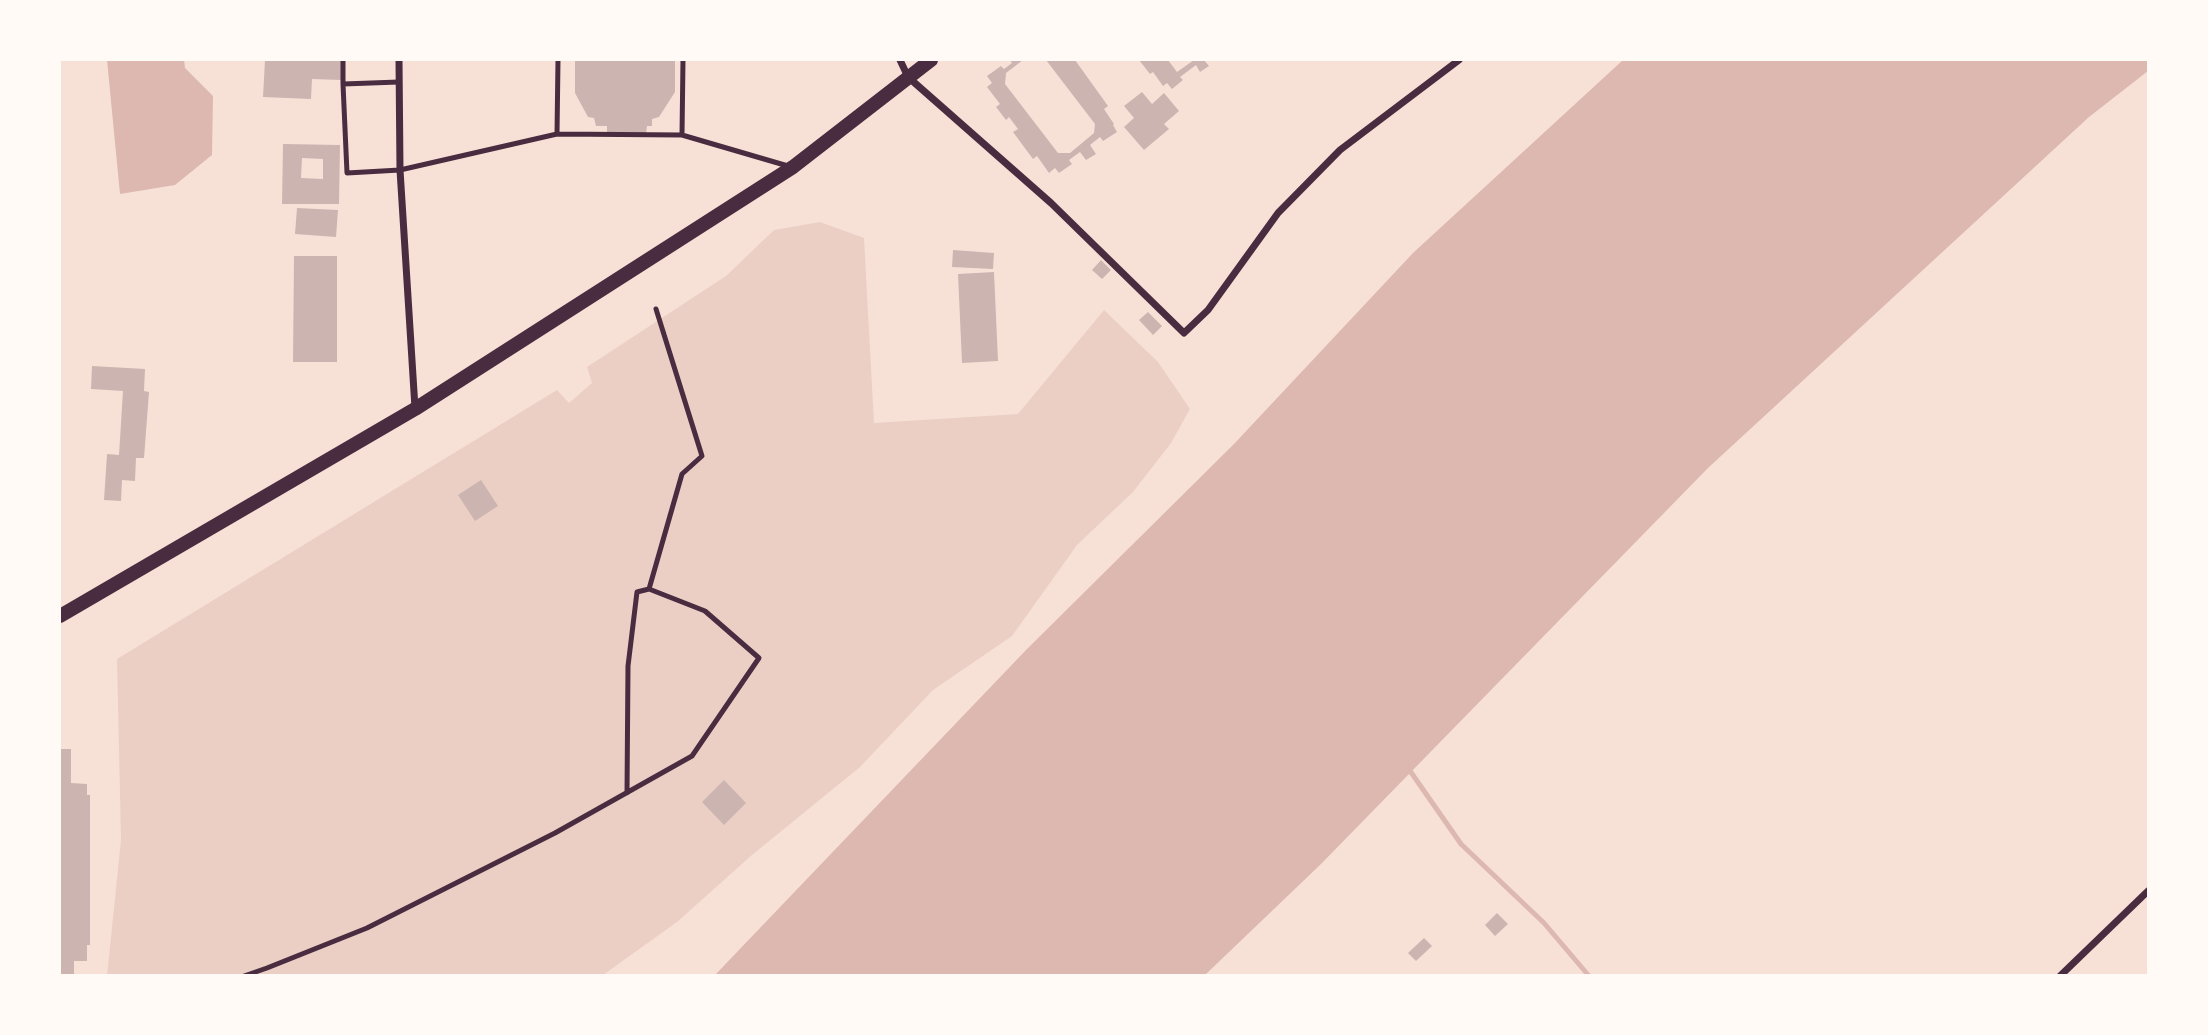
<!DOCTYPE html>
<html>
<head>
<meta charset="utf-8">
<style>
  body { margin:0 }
  #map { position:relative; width:2208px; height:1035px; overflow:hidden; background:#f7e1d7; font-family:Commissioner,sans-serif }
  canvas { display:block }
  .frame { position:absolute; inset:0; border:61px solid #fffaf5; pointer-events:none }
</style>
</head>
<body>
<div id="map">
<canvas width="2208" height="1035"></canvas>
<div class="frame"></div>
</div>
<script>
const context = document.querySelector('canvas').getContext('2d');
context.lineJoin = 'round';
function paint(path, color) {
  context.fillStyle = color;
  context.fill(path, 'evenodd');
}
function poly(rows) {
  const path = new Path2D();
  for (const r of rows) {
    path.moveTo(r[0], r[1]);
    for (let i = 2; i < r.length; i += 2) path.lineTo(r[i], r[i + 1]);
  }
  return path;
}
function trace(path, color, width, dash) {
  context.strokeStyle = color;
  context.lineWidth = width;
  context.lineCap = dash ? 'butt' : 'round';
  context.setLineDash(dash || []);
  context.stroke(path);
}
const green = poly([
  [820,222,864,238,874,423,1018,414,1104,310,1158,362,1190,409,1171,443,1133,492,1077,545,1012,636,933,690,860,767,752,855,677,922,603,975,107,976,121,840,117,659,557,390,569,403,592,383,587,367,726,276,774,230]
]);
const water = poly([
  [107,60,184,60,185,68,213,96,212,155,175,185,120,194],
  [1623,60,2148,60,2148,71,2089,117,1708,468,1321,864,1205,975,715,975,1027,649,1234,444,1413,253]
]);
const stream = poly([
  [1408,768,1461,844,1544,923,1589,976]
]);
const building = poly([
  [265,60,341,60,341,80,312,79,311,99,263,97],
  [575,60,675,60,675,92,659,117,652,119,652,126,647,126,646,134,607,132,607,126,596,126,594,118,588,117,575,93],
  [1010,60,1023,60,1006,73,1005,84,1058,153,1070,153,1094,133,1095,124,1046,60,1075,60,1108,106,1104,109,1114,124,1113,125,1117,132,1103,141,1100,137,1090,145,1096,154,1086,160,1080,152,1069,160,1072,164,1059,173,1055,168,1049,173,1037,156,1033,159,1013,132,1018,129,1009,117,1006,120,996,107,1000,104,987,87,992,83,987,76,1001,66,1004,69,1012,63],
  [1139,60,1168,60,1177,72,1194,60,1204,60,1209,66,1200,72,1196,65,1180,77,1183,80,1172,89,1167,83,1163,86,1153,72,1150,74],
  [1142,92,1152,104,1164,93,1179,111,1164,124,1169,129,1144,150,1124,127,1134,118,1124,106],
  [283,144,340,145,339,204,282,204],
  [302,158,323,159,323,179,301,178],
  [297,208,338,210,336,237,295,234],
  [953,250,994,253,993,269,952,267],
  [294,256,337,256,337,362,293,362],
  [1101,260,1111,270,1102,279,1092,270],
  [994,272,998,361,962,363,958,274],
  [1148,312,1162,326,1153,335,1139,320],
  [92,366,145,369,144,391,149,392,144,458,136,458,135,481,122,480,121,501,104,500,107,454,119,455,123,391,91,389],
  [481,480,498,506,475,521,458,495],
  [60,749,71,749,71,783,87,784,87,795,90,795,90,945,87,945,87,961,74,961,74,976,60,976],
  [724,780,746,803,724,825,702,802],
  [1497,913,1508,924,1495,936,1485,925],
  [1424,938,1432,946,1416,961,1408,953]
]);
const service = poly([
  [343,60,343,84,399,82],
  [683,60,682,135,788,166],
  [343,84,347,173,400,170,557,134,682,135],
  [557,134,558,60],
  [627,793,628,666,637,592,649,589],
  [244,976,267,968,367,928,555,833,692,756,759,658,705,611,649,589,682,474,702,456,656,309]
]);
const minor = poly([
  [399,60,400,170,415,408],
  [900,60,908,77,1051,203,1184,333,1208,310,1278,213,1340,150,1459,60],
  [2060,976,2148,891]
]);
const secondary = poly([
  [60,616,415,409,793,167,931,60]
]);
paint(green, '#ebcfc5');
paint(water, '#dcb8b0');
trace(stream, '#dcb8b0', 5);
paint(building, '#ccb4b1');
trace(service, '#4a2c40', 5);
trace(minor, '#4a2c40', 7);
trace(secondary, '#4a2c40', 14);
</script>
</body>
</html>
